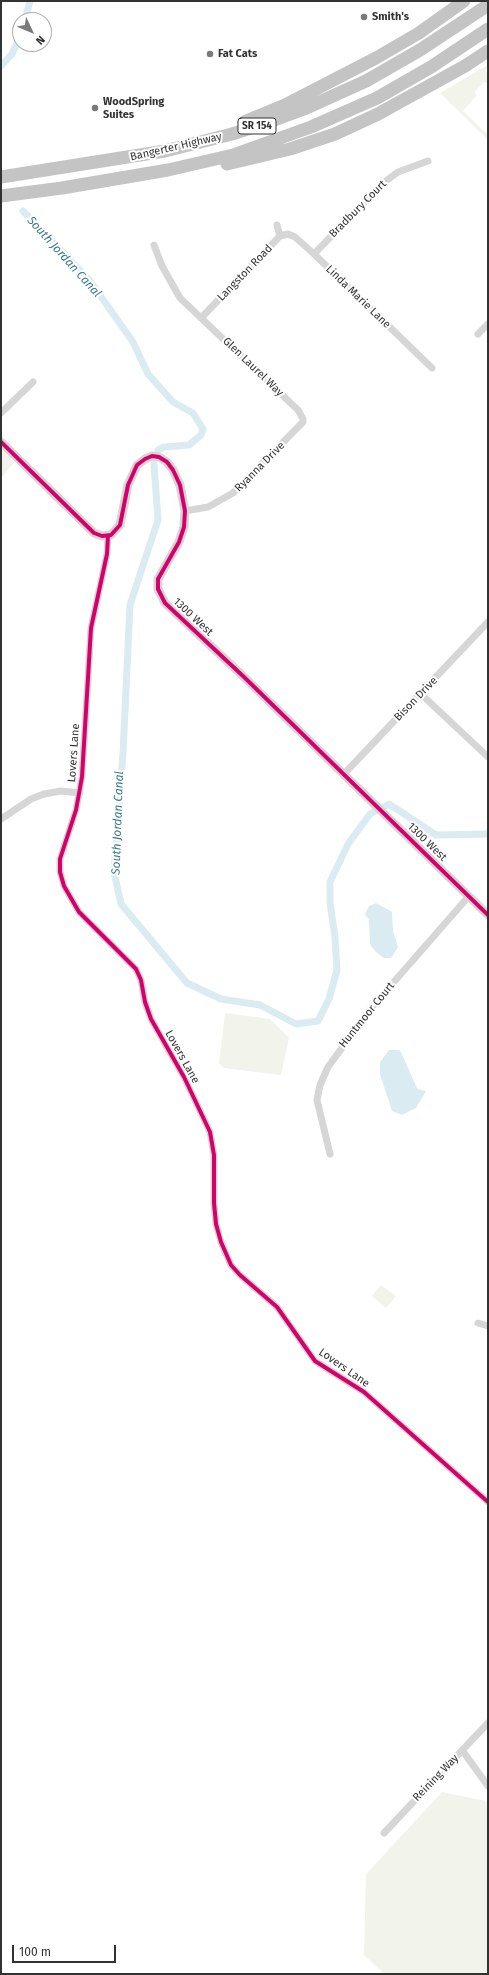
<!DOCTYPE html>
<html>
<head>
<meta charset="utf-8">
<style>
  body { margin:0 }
  #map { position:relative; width:489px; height:1975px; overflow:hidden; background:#fff; font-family:"Fira Sans",sans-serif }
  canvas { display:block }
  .frame { position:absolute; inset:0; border:2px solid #323232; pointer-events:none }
  .north { position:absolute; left:12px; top:12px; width:40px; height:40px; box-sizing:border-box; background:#fff; border:1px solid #adadad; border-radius:50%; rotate:134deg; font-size:11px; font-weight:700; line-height:16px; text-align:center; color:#323232 }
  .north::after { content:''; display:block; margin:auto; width:14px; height:18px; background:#7a7a7a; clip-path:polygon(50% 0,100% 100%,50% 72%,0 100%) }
  .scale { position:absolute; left:12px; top:1945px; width:104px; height:18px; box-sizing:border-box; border:2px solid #323232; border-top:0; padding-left:5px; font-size:12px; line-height:14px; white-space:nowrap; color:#323232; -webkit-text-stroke:3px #fff; paint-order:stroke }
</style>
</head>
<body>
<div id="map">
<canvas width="489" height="1975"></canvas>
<div class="frame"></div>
<div class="north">N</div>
<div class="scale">100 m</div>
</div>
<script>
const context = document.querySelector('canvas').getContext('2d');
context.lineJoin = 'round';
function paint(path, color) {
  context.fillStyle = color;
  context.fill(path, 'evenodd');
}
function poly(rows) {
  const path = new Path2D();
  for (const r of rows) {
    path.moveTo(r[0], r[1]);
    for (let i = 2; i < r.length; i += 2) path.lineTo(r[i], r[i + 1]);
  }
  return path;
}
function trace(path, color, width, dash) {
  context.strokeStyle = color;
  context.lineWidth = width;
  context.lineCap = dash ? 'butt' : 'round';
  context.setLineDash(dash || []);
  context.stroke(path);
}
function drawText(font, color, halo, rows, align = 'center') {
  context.font = font + ' "Fira Sans",sans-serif';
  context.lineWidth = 4;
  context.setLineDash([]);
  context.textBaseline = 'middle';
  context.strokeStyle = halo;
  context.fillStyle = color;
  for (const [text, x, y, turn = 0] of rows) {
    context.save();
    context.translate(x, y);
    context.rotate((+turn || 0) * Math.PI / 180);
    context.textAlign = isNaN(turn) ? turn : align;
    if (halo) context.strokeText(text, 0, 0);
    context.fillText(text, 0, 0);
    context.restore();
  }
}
const green = poly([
  [488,65,486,72,488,74,488,83,484,82,474,92,477,95,463,111,488,135,488,140,440,93],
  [1,449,14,462,1,479],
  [225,1013,270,1019,289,1038,281,1075,224,1068,219,1063],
  [381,1285,396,1296,386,1308,372,1296],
  [442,1792,486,1801,488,1804,488,1974,384,1974,364,1955,366,1874]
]);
const water = poly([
  [376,903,392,912,393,931,398,947,391,958,384,958,376,952,370,945,369,920,365,914,369,906],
  [389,1050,399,1050,401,1052,416,1086,418,1089,426,1091,416,1108,402,1115,392,1111,380,1074,380,1062]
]);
const canal = poly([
  [25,20,30,1],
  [1,66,12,54,20,36],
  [23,211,90,281,133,342,148,374,173,402,193,413,203,429,201,435,189,445,164,447,158,450],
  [154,464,158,520,130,605,123,753,114,872,121,904,187,983,221,999,260,1005,296,1024,318,1021,329,999,337,970,335,937,330,903,330,882,348,844,370,814,389,804,436,835,488,834]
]);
const minor = poly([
  [277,225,280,236],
  [154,245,162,266,180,298,298,410,303,419,303,422,233,493,208,507,185,511],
  [314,254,383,183,398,172,428,161],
  [201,318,280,236,288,234,295,237,314,254,432,368],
  [478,334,488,324],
  [1,413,33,382],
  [108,536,107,554,91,628,82,777,76,810,60,859,60,872,64,886,79,912,136,969,141,980,145,1002,151,1019,184,1077,210,1132,214,1155,214,1203,216,1224,221,1242,231,1265,240,1275,277,1307,315,1361,364,1392,488,1502],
  [421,694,488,757],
  [344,774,488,622],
  [1,819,31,799,44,794,61,791,80,793],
  [330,1154,317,1100,320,1085,328,1067,372,1007,469,896],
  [478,1323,488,1326],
  [462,1750,488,1786],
  [384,1833,488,1723]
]);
const tertiary = poly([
  [1,442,94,533,102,536,111,535,120,525,128,485,137,465,145,459,152,456,159,457,167,462,173,470,180,485,185,511,184,527,179,542,158,579,158,589,165,603,244,677,488,915]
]);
const motorway = poly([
  [244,122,285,105,376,58,419,33,464,1],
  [227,164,290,149,335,134,378,114,465,66,488,51],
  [1,177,165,151,232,134,269,122,304,109,366,81,420,50,488,5],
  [1,196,62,188,168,170,233,155,311,127,377,98,431,67,488,29]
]);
const cycleway = poly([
  [1,442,94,533,102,536,111,535,120,525,128,485,137,465,145,459,152,456,159,457,167,462,173,470,180,485,185,511,184,527,179,542,158,579,158,589,165,603,244,677,488,915],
  [108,536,107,554,91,628,82,777,76,810,60,859,60,872,64,886,79,912,136,969,141,980,145,1002,151,1019,184,1077,210,1132,214,1155,214,1203,216,1224,221,1242,231,1265,240,1275,277,1307,315,1361,364,1392,488,1502]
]);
const markers = [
  [364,17,4,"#7a7a7a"],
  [210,54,4,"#7a7a7a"],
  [95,108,4,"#7a7a7a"]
];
const shields = [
  [257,126,38]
];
const shieldNames = [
  ["SR 154",257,126]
];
const poiNames = [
  ["Smith's",372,17],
  ["Fat Cats",218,54],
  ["WoodSpring",103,102],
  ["Suites",103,115]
];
const streetNames = [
  ["Bangerter Highway",176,147,-13],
  ["Bradbury Court",358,209,-45],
  ["Langston Road",245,273,-46],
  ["Linda Marie Lane",358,297,44],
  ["Glen Laurel Way",253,367,44],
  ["Ryanna Drive",260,467,-45],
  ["1300 West",193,617,43],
  ["Bison Drive",416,699,-46],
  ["Lovers Lane",74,753,-86],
  ["1300 West",427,842,44],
  ["Huntmoor Court",367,1015,-51],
  ["Lovers Lane",182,1057,61],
  ["Lovers Lane",344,1368,35],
  ["Reining Way",436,1778,-46]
];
const waterNames = [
  ["South Jordan Canal",64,257,48],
  ["South Jordan Canal",118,823,-88]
];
paint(green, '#f2f4ec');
paint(water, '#daecf2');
trace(canal, '#daecf2', 7);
trace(minor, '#d6d6d6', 7);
trace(tertiary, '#d6d6d6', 9);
trace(motorway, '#c4c4c4', 13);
trace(cycleway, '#d6006c', 4);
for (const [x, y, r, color] of markers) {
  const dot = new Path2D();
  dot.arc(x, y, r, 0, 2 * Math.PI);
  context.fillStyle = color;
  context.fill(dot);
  trace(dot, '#fff', 1.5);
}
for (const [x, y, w] of shields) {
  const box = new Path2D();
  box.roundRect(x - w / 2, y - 8, w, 16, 3);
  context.fillStyle = '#fff';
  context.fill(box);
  trace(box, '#323232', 1);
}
drawText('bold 10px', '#323232', null, shieldNames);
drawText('bold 11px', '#323232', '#fff', poiNames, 'left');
drawText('11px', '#323232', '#fff', streetNames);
drawText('italic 12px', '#3b7b90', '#fff', waterNames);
</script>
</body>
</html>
